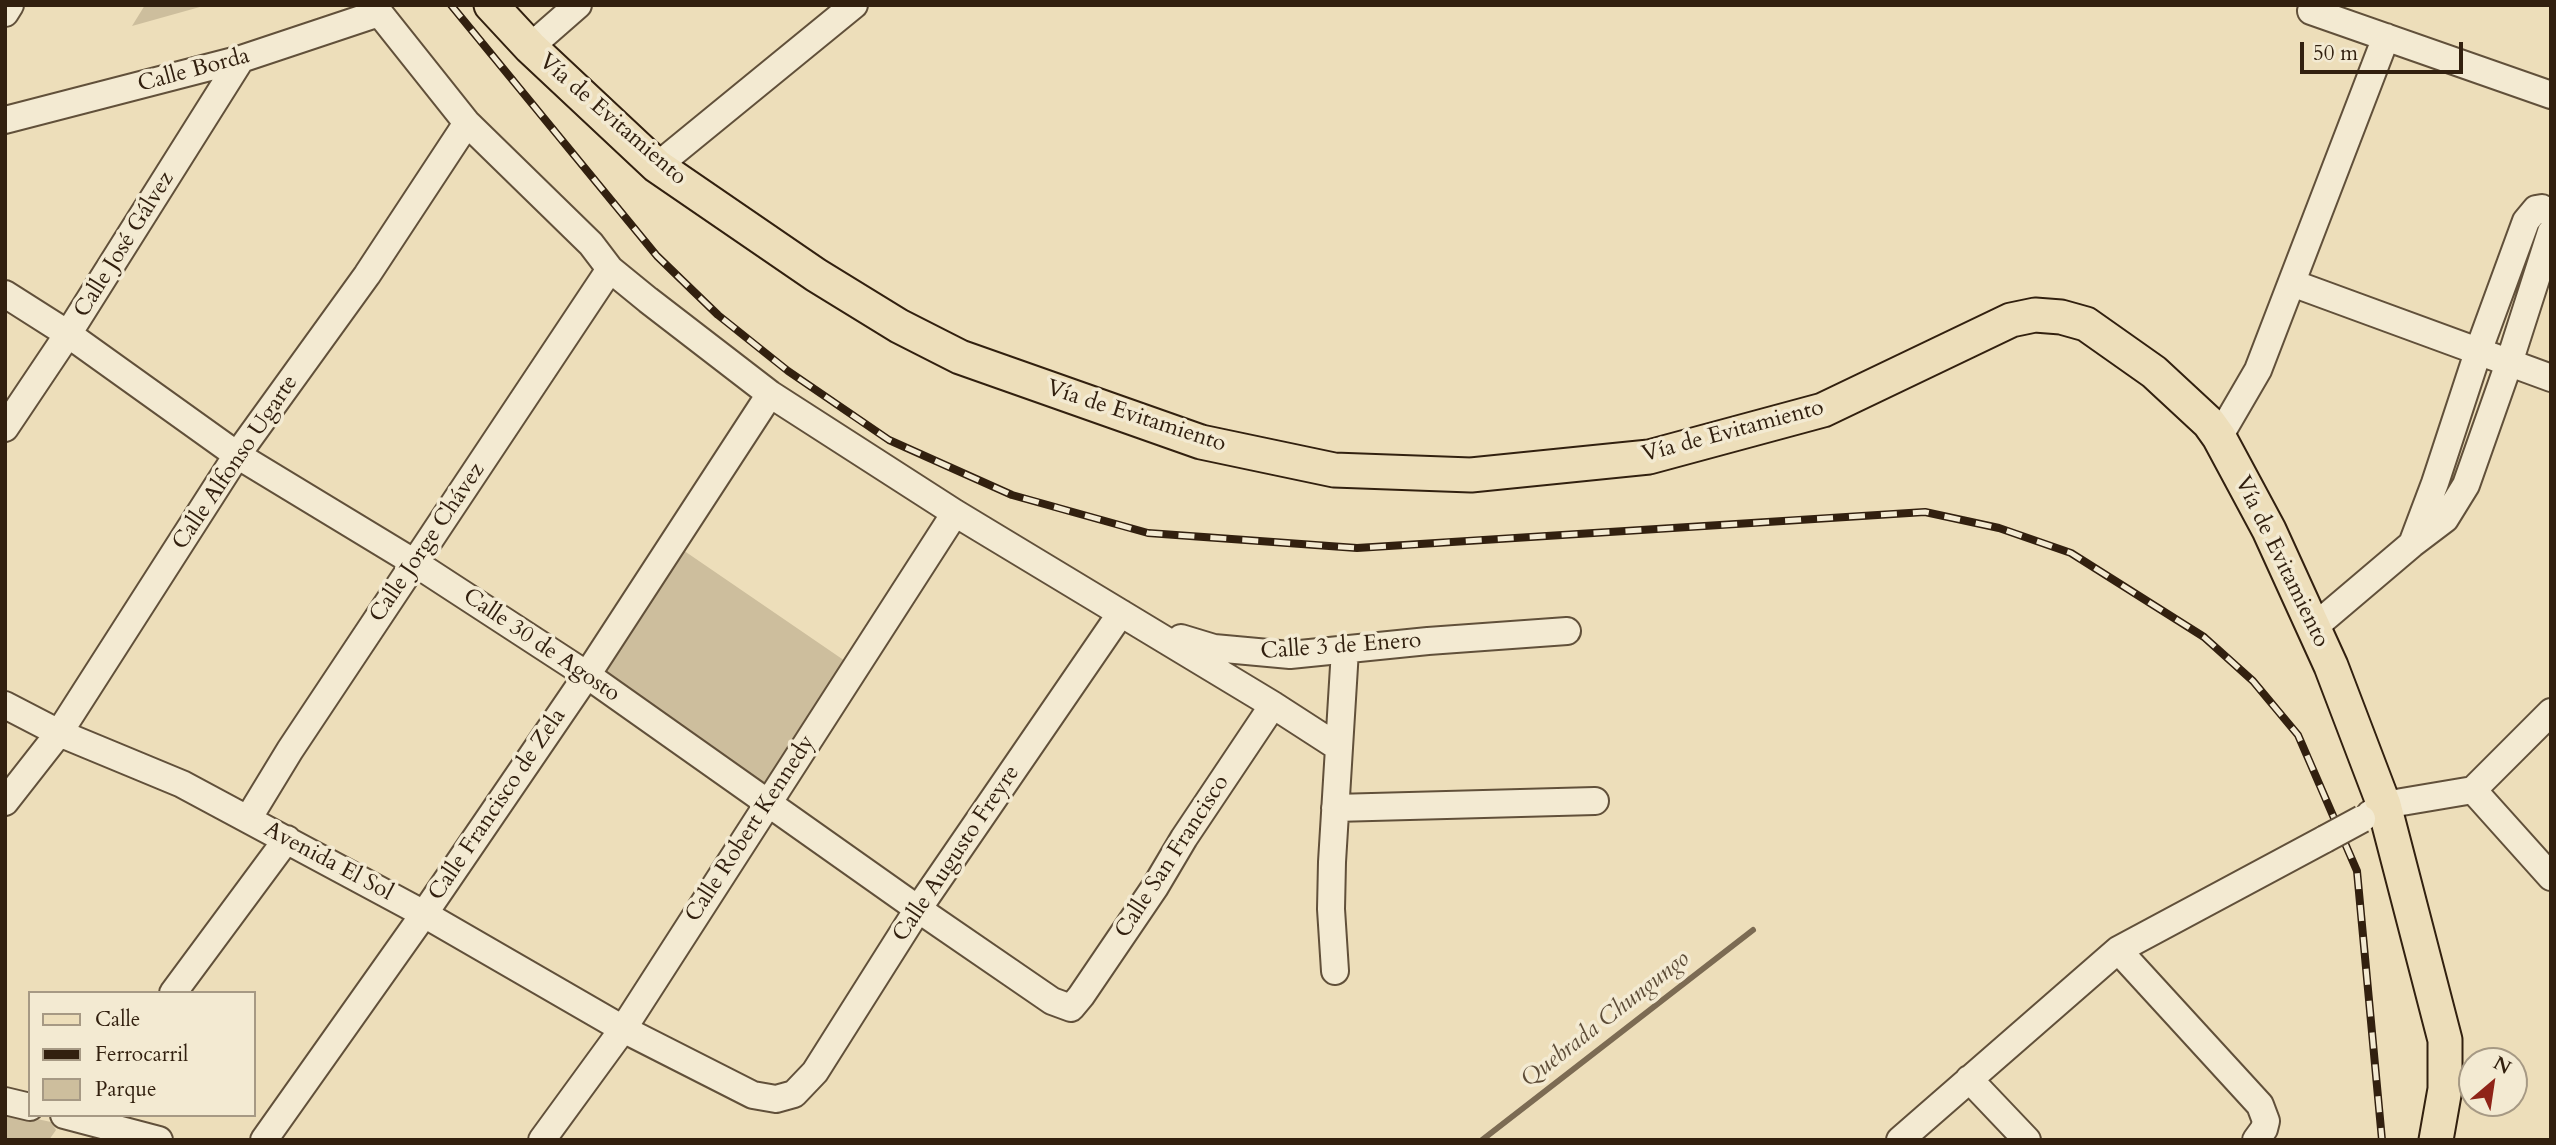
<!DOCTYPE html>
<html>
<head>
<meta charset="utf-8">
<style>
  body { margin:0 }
  #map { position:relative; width:2556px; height:1145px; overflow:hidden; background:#eddeba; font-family:Cardo,serif }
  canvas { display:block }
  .frame { position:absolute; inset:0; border:7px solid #32200f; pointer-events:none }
  .legend { position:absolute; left:28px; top:991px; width:228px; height:126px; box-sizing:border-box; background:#f3ead2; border:2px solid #a69984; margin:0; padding:9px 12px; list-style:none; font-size:21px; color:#32200f }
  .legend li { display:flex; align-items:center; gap:14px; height:35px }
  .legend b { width:35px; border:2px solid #a69984 }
  .north { position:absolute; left:2458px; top:1047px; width:70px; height:70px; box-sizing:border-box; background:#f3ead2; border:2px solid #a69984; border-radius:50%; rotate:29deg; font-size:19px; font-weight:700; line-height:28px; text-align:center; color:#32200f }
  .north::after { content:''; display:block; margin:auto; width:24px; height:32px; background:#8f2418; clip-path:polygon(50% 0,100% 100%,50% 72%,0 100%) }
  .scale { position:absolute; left:2300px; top:42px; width:163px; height:32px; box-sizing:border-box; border:4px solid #32200f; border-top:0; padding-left:9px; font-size:21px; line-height:24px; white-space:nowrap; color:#32200f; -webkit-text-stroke:5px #f3ead2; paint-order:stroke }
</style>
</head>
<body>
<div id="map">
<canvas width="2556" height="1145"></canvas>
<div class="frame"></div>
<ul class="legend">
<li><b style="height:9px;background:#eddeba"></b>Calle</li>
<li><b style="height:9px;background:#32200f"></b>Ferrocarril</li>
<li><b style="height:19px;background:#cdbe9d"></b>Parque</li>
</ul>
<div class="north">N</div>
<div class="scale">50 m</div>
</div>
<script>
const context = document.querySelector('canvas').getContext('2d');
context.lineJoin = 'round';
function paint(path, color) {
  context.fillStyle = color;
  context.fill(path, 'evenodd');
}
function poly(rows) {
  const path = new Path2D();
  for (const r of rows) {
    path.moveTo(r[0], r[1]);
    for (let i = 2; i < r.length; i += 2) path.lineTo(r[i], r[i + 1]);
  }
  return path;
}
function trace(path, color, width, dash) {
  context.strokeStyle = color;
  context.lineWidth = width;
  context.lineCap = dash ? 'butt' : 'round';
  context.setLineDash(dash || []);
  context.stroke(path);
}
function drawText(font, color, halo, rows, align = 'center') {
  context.font = font + ' Cardo,serif';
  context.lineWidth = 7;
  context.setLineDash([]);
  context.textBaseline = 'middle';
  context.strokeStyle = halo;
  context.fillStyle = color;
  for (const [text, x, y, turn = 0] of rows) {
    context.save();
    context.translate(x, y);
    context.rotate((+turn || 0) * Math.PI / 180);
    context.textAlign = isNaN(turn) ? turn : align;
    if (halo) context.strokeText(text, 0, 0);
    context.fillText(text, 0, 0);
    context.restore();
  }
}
const green = poly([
  [145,5,207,5,132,26],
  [680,548,848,663,767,787,595,672],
  [5,1112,51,1122,56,1130,49,1140,5,1140]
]);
const stream = poly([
  [1482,1140,1753,930]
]);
const minor = poly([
  [373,5,467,123,591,244,610,269,648,300,770,394,955,513,1273,705,1338,747],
  [2311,11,2551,95],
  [5,13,10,5],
  [530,47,578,5],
  [5,120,241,59,379,13],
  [657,166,854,5],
  [2292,283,2551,378],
  [5,294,68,334,237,455,415,563,587,675,918,909,1052,1001,1071,1008,1081,996,1155,887,1184,838,1273,705],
  [5,428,68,334,241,59],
  [2219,437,2258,370,2386,37],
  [2412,544,2435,483,2478,352,2526,221,2536,209,2542,208,2551,214],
  [2313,628,2412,544,2445,519,2466,485,2509,363,2551,232],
  [1181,638,1214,648,1290,655,1428,641,1567,631],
  [5,705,59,733,182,784,424,914,623,1029,753,1095,776,1099,794,1094,815,1072,918,909,1121,613],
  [2473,790,2551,877],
  [5,802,59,733,237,455,367,275,467,123],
  [1335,808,1595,801],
  [2370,814,2384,805,2473,790,2551,712],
  [248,819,290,750,610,269],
  [2118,950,2260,1105,2266,1121,2264,1129,2256,1140],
  [1335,971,1331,909,1332,862,1345,650],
  [173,993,287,839],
  [1969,1079,2027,1140],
  [5,1101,30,1107],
  [64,1115,159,1140],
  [264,1140,424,914,587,675,770,394],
  [542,1140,623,1029,955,513],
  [1900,1140,2118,950,2325,839]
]);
const major = poly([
  [491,5,530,47,657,166,816,275,899,326,960,357,1201,442,1334,470,1471,475,1649,457,1823,410,2011,320,2035,315,2061,317,2086,324,2154,372,2209,423,2219,437,2269,530,2331,666,2384,805,2445,1040,2445,1089,2436,1140]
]);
const rail = poly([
  [451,5,657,256,718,315,788,371,889,440,1012,495,1148,533,1357,548,1925,512,1999,528,2071,553,2204,637,2253,681,2298,735,2357,871,2382,1140]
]);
const minorBridge = poly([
  [2325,839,2362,819]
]);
const streetNames = [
  ["Calle Borda",194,71,-15],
  ["Vía de Evitamiento",612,120,41],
  ["Calle José Gálvez",125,245,-58],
  ["Vía de Evitamiento",1136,417,18],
  ["Vía de Evitamiento",1733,432,-15],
  ["Calle Alfonso Ugarte",236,463,-56],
  ["Calle Jorge Chávez",428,543,-56],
  ["Vía de Evitamiento",2281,562,64],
  ["Calle 30 de Agosto",541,646,34],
  ["Calle 3 de Enero",1341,647,-4],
  ["Calle Francisco de Zela",498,805,-56],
  ["Calle Robert Kennedy",751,829,-57],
  ["Calle Augusto Freyre",957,854,-56],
  ["Calle San Francisco",1173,857,-57],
  ["Avenida El Sol",328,862,28]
];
const waterNames = [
  ["Quebrada Chungungo",1606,1020,-38]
];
paint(green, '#cdbe9d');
trace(stream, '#7c6b53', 6);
trace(minor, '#61503a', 30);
trace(major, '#32200f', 37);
trace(minor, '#f3ead2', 26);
trace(major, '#eddeba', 33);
trace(rail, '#32200f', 8);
trace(rail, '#f3ead2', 5, [16]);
trace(minorBridge, '#61503a', 30, []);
trace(minorBridge, '#f3ead2', 26);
drawText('23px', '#32200f', '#f3ead2', streetNames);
drawText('italic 24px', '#5d4c37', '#f3ead2', waterNames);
</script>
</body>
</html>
